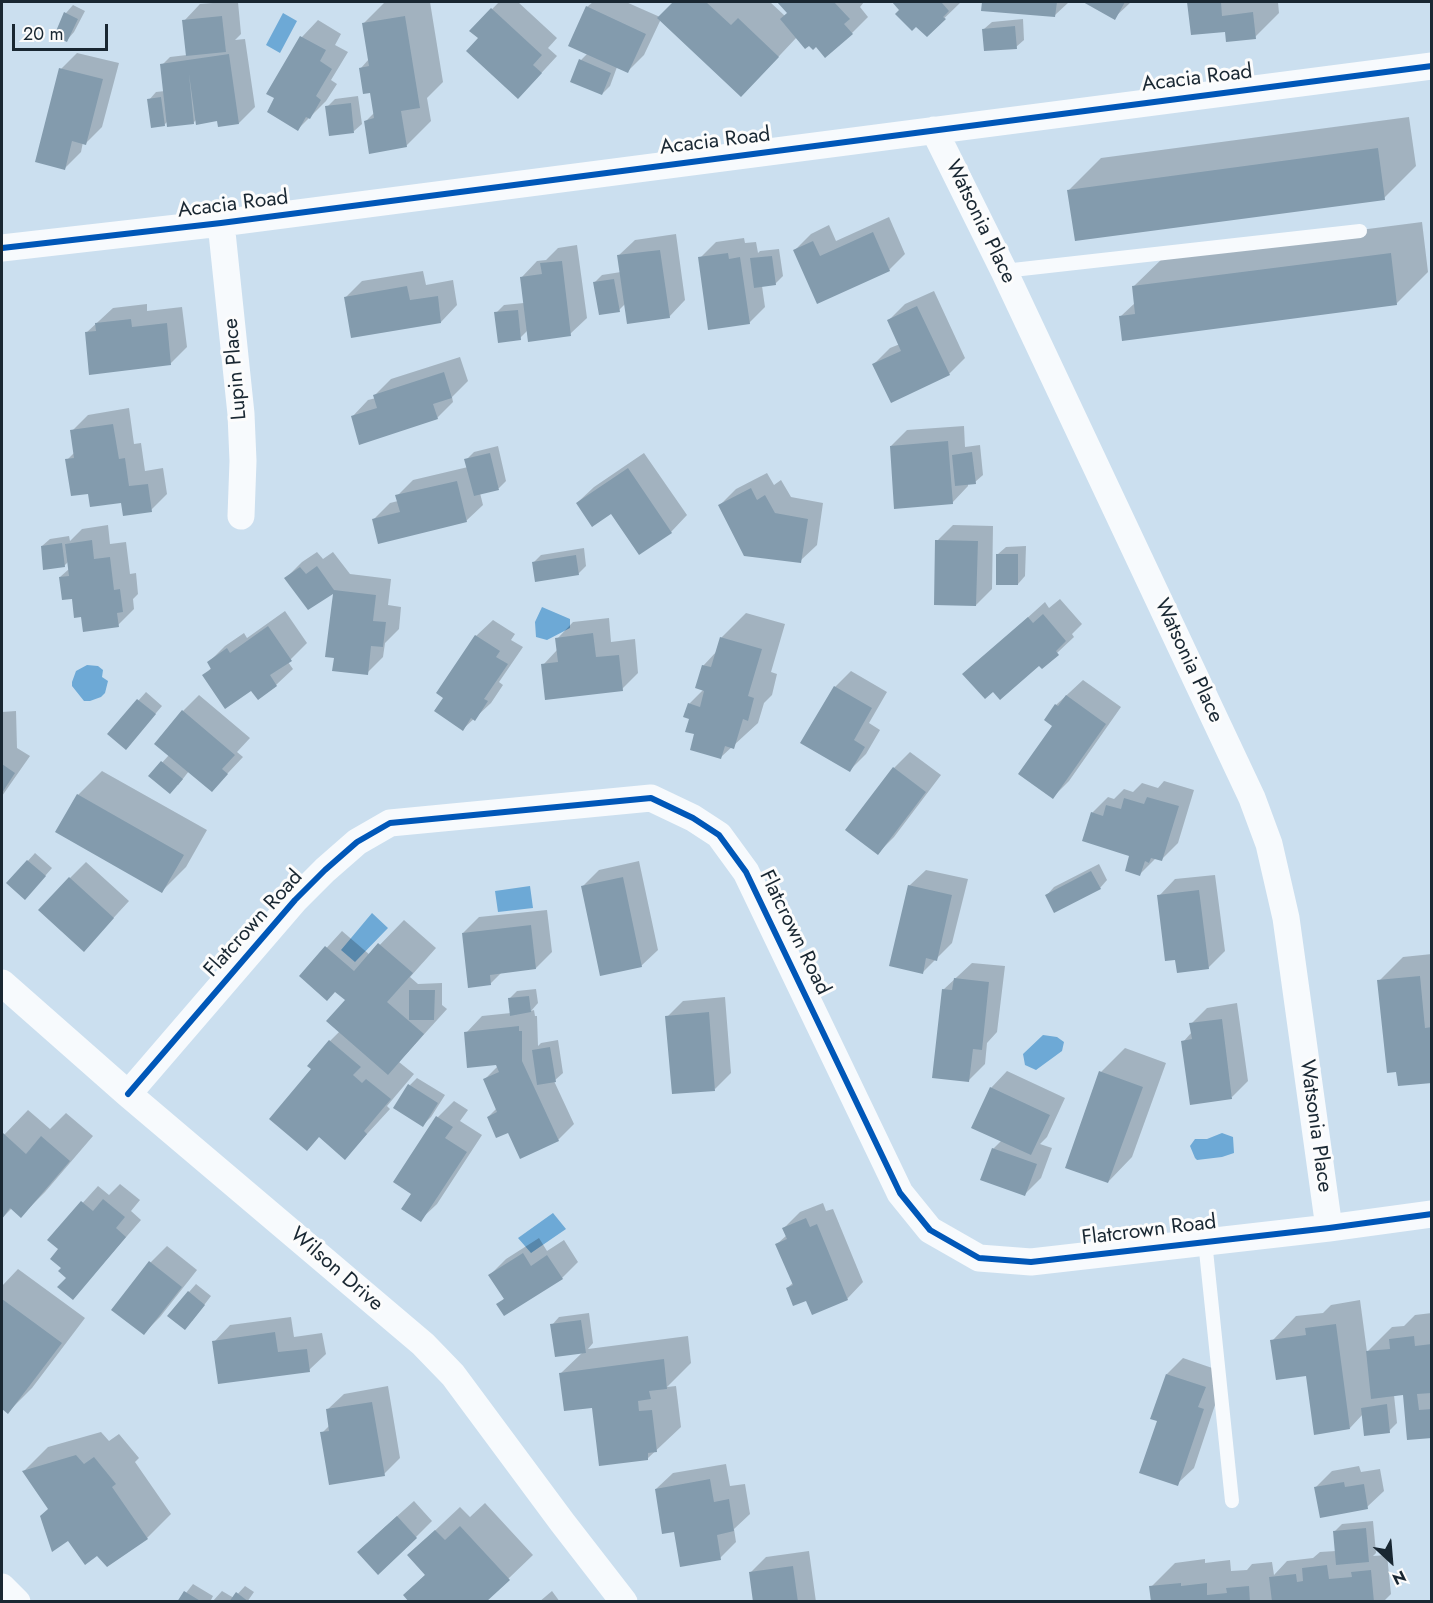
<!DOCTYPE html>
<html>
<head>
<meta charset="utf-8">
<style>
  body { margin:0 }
  #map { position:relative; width:1433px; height:1603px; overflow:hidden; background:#cbdfef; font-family:Jost,sans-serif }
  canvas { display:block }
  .frame { position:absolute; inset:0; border:3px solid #192732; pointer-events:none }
  .north { position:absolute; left:1361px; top:1531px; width:60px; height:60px; -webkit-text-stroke:4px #fcfcfc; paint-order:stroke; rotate:154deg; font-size:16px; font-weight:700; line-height:24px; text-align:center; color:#192732 }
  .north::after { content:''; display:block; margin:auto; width:21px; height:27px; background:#192732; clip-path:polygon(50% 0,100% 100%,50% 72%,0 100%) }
  .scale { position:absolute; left:12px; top:24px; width:96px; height:27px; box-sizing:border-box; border:3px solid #192732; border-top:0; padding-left:8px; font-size:18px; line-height:21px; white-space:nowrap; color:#192732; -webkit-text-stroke:4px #fcfcfc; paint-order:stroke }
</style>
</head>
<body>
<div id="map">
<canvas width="1433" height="1603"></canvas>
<div class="frame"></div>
<div class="north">N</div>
<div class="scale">20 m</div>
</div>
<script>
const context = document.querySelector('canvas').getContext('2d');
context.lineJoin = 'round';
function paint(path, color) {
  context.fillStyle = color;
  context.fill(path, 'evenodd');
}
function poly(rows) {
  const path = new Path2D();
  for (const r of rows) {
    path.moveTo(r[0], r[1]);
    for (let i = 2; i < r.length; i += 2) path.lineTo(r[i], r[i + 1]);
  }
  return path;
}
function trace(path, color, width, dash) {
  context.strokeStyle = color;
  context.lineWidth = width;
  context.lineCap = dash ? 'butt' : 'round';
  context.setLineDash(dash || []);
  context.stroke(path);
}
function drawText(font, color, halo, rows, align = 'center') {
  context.font = font + ' Jost,sans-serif';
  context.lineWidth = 6;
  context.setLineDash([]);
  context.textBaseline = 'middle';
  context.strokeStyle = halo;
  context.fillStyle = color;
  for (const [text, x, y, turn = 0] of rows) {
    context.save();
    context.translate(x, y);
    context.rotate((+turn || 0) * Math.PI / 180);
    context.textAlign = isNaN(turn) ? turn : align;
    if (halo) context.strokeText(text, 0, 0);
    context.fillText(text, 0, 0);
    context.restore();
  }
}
const water = poly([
  [283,13,297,21,280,53,266,45],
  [542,607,570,619,570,628,547,640,536,637,535,622],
  [87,665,98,666,103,670,102,677,108,681,105,693,101,697,90,701,84,701,72,686,72,682,76,671],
  [530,886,533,908,498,912,495,891],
  [372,913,388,928,355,962,341,950],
  [1043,1035,1057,1037,1064,1042,1062,1051,1036,1070,1025,1065,1023,1054],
  [1222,1133,1233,1137,1234,1153,1222,1157,1197,1160,1195,1158,1190,1146,1195,1139,1207,1139],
  [553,1213,566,1229,531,1253,518,1238]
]);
const shadow = poly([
  [225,2,238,2,241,34,235,40,245,39,255,107,239,123,197,119,193,123,168,121,164,125,149,100,156,92,165,91,162,65,170,57,187,55,184,21,200,4],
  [385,2,430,2,443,82,427,98,431,121,406,146,366,121,375,112,371,92,361,68,369,59,363,24],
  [499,2,518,2,557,38,548,48,557,56,534,81,471,31],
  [593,2,626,2,660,17,675,2,770,2,785,16,789,13,779,2,864,2,860,7,868,17,852,33,816,45,797,37,765,71,661,19,644,55,627,72,617,67,610,86,602,94,581,60,588,53,587,7],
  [894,2,961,2,927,35],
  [983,2,1069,2,1055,15,982,9],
  [1086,2,1131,2,1114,18],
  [1188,2,1278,2,1279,13,1255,37,1227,30,1192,34],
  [73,5,85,11,74,32,67,40,66,13],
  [1023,19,1024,40,1016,47,984,29,992,22],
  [318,20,341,34,335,45,348,52,331,80,337,84,326,101,298,129,276,98,268,93,302,37],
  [77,53,119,63,102,127,86,143,83,142,81,152,65,168,61,69],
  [358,96,362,124,354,131,327,107,335,99],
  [1409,117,1416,166,1384,198,1069,190,1101,158],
  [889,217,905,254,889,270,817,302,795,250,811,234,829,225,836,241],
  [1422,222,1428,272,1396,304,1121,316,1136,302,1134,286,1166,255],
  [676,234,685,300,669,317,625,304,619,310,594,283,602,275,621,272,618,256,635,240],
  [744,238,745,243,756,242,758,253,760,251,779,249,783,276,775,284,762,286,765,307,749,323,700,258,716,242],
  [577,245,587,318,570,334,528,330,520,338,496,313,504,305,524,303,521,278,537,261,546,260,558,248],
  [423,271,426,285,453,280,457,305,441,322,346,297,362,281],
  [934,291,965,358,949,374,874,364,890,348,900,344,889,320,905,304],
  [147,304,147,311,182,307,187,347,170,364,86,333,113,308],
  [460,357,468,381,452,397,453,402,437,418,352,417,368,400,376,398,375,395,391,379],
  [129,408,134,444,141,443,145,471,163,468,167,494,151,510,89,492,67,460,75,452,72,431,88,415],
  [964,426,965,447,980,445,983,475,975,482,968,483,968,486,952,503,891,446,907,430],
  [498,446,506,481,499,488,480,493,483,505,466,521,374,519,390,503,398,501,397,496,413,480,468,467,466,460,474,452],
  [644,453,687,515,671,532,639,553,611,512,577,503,594,487],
  [767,473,774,485,781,480,791,497,823,503,817,545,800,561,720,505,736,489],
  [108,525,110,544,126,542,130,574,136,573,138,594,133,599,134,609,118,625,82,616,60,577,69,569,68,562,64,566,42,546,50,539,69,536,70,541,82,529],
  [953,525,993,526,992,589,976,605,937,541],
  [1026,546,1025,576,1018,584,998,554,1006,547],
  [584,548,586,566,578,574,534,562,541,555],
  [317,552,323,559,333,552,350,574,391,579,388,605,401,607,399,629,385,643,383,657,367,673,335,591,286,578,302,562],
  [1060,599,1082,624,1072,634,1074,637,1042,667,1039,663,993,690,965,674,1045,602,1049,608],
  [285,611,307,643,288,662,293,669,276,685,258,698,251,688,204,676,212,667,209,662,225,646,244,633,247,638],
  [746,613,785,624,771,672,777,674,772,695,764,703,758,723,721,757,696,733,689,704,704,689,703,666,717,651,721,638],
  [609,618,611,642,635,639,638,673,622,689,543,665,558,649,557,639,573,622],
  [493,620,515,634,511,640,523,647,499,682,503,685,491,703,463,729,445,698,438,693,476,636],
  [851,671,887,692,869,723,880,730,866,754,850,770,802,742,835,687],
  [1083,680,1121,707,1069,781,1053,797,1056,705],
  [146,692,162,706,133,740,109,734],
  [199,695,250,738,237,752,243,757,212,790,189,771,178,785,150,776,169,755,183,711],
  [16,711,17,748,30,756,2,796,2,712],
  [910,752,941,775,894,837,878,853,894,768],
  [102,771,207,830,186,867,162,891,78,795],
  [1164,781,1194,790,1178,843,1162,859,1156,858,1140,874,1131,855,1092,813,1108,797,1114,799,1124,789,1133,792,1142,783,1158,788],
  [35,853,52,868,32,891,8,883],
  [639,861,658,950,641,966,583,886,599,870],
  [86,862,129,901,84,950,70,878],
  [1099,864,1107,880,1100,888,1047,895,1054,887],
  [926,870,968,879,952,943,923,972,909,886],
  [1215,875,1225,951,1208,968,1159,896,1175,879],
  [547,910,552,952,536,968,502,972,490,984,463,933,479,917],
  [404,920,436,948,410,977,418,984,442,983,442,1005,447,1009,399,1062,414,1074,387,1106,390,1109,345,1158,313,1068,330,1041,340,1031,347,1000,336,991,301,976,342,931,370,955],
  [1432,954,1432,1082,1379,981,1403,957],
  [972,963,1005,966,997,1032,987,1043,985,1064,969,1080,943,990],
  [536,989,538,1003,531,1011,534,1010,535,1016,537,1016,538,1046,541,1043,558,1040,563,1073,554,1081,574,1124,558,1140,508,1131,488,1117,497,1108,485,1079,498,1066,466,1033,482,1016,511,1013,509,999,517,991],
  [725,997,731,1073,715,1089,667,1017,683,1001],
  [1237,1003,1248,1081,1232,1097,1183,1042,1192,1032,1191,1024,1207,1008],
  [1125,1048,1166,1063,1132,1157,1108,1182,1101,1072],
  [1007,1071,1065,1098,1047,1137,1040,1144,1052,1148,1041,1178,1025,1194,993,1149,1002,1140,991,1088],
  [417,1078,445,1095,431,1117,423,1125,410,1085],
  [454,1101,468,1110,460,1121,482,1135,437,1204,420,1220,413,1194,438,1117],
  [28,1110,50,1129,66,1113,93,1136,45,1192,21,1216,12,1208,2,1218,2,1137],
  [120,1184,140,1200,131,1211,141,1220,73,1298,68,1277,63,1267,60,1249,49,1240,98,1186,109,1195],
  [823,1203,826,1211,833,1209,863,1282,847,1299,807,1299,787,1288,793,1283,777,1244,787,1235,784,1228,800,1212],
  [539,1238,547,1251,564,1240,578,1262,562,1278,498,1304,505,1298,490,1275,506,1259],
  [167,1246,197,1270,160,1317,144,1333,113,1309,151,1262],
  [18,1269,85,1318,32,1388,8,1412,2,1407,2,1286],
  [196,1284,211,1296,192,1321,189,1292],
  [1360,1300,1367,1352,1392,1327,1404,1326,1415,1315,1432,1313,1432,1436,1404,1394,1394,1395,1397,1423,1389,1431,1363,1414,1350,1428,1307,1374,1272,1341,1296,1316,1323,1313,1331,1305],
  [589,1313,593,1343,588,1349,688,1336,691,1363,667,1387,676,1386,681,1427,648,1458,561,1373,583,1352,552,1325,559,1317],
  [291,1317,294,1337,322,1333,326,1354,309,1370,214,1342,230,1325],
  [1183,1358,1221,1371,1214,1391,1219,1393,1194,1468,1177,1484,1159,1420,1167,1374],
  [388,1386,400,1458,384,1474,322,1433,330,1425,327,1410,344,1394],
  [101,1432,109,1441,119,1434,139,1458,135,1462,171,1514,147,1538,97,1554,50,1509,24,1471,48,1447],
  [726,1464,730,1486,745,1484,750,1514,734,1529,736,1542,720,1558,675,1530,656,1489,673,1473],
  [1359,1466,1361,1472,1380,1469,1384,1491,1367,1507,1316,1487,1332,1471],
  [414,1501,432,1521,416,1537,375,1536],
  [485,1503,533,1555,484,1602,405,1595,426,1574,409,1555,460,1507,470,1517],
  [1373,1521,1376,1553,1373,1556,1387,1555,1391,1594,1383,1602,1153,1602,1151,1587,1175,1563,1205,1559,1205,1563,1230,1560,1231,1571,1247,1570,1252,1564,1272,1562,1274,1575,1287,1561,1313,1558,1320,1552,1336,1551,1334,1532,1342,1524],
  [809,1551,816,1602,754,1602,750,1573,766,1557],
  [193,1584,213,1596,210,1602,179,1602],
  [245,1586,254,1592,247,1602,212,1602,222,1591,234,1598],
  [552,1591,560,1602,539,1602]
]);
const building = poly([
  [673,2,706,2,731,25,738,18,779,57,741,97,657,18],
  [777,2,834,2,850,19,844,24,853,34,825,58,816,47,813,50,809,46,805,49,780,19,787,13],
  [892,2,943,2,942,3,949,11,943,17,946,19,927,37,916,27,912,31,895,14,899,10],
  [982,2,1057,2,1055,17,981,11],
  [1083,2,1125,2,1115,20],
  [1187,2,1221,2,1222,16,1253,12,1256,39,1226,42,1225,32,1191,35],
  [586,6,646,34,628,73,568,46],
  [491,8,542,55,533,65,542,73,518,99,466,51,478,38,469,31],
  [64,12,78,19,67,42,54,36],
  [222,16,226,52,186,56,182,20],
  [405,16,420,108,401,111,407,147,369,154,364,121,374,118,370,93,363,94,359,68,369,66,362,23],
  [1015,26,1017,49,984,51,982,29],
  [300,36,326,50,320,61,332,69,316,96,321,100,310,119,306,117,298,131,267,112,274,98,266,94],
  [229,54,239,124,218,127,217,121,196,125,189,74,194,124,167,127,160,64],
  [579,59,611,73,602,95,570,82],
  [59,68,103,79,86,145,72,141,65,170,35,162],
  [161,97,165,126,151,128,147,99],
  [351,103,354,133,329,136,325,106],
  [1378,148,1385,200,1075,241,1067,190],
  [873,232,890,271,817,304,793,250,813,241,820,256],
  [660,250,670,318,627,324,617,255],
  [728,253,729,259,740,257,750,324,708,330,698,257],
  [1391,253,1397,305,1122,341,1119,316,1135,314,1132,286],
  [772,256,776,285,754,288,750,258],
  [562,261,571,336,528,342,520,277,542,274,540,263],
  [614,279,620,312,599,315,593,282],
  [407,286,410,300,438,296,441,323,351,338,344,297],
  [917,306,950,375,891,403,872,364,901,351,887,320],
  [518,310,521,340,498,343,494,312],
  [131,319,132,327,167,323,171,365,89,375,85,332,96,331,95,323],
  [444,372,452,398,433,404,438,419,359,445,351,416,377,408,373,395],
  [113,424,119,459,125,458,129,486,148,484,152,512,123,516,121,503,90,507,88,494,71,496,65,459,74,458,70,430],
  [948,441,953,504,894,509,890,446],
  [972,452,976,484,955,486,952,455],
  [490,453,499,490,474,496,464,459],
  [628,468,672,533,639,555,611,514,592,527,576,503],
  [457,481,467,522,378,544,372,519,400,512,395,495],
  [751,488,757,500,765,495,775,513,808,519,801,563,744,556,718,505],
  [92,540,94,559,110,557,114,590,120,589,123,612,117,613,119,627,83,632,81,617,74,618,72,599,62,600,59,577,69,576,65,544],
  [935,540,978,541,976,606,934,605],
  [62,543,65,567,43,570,41,546],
  [996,554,1018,554,1018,585,996,585],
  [576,555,579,575,535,582,532,562],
  [317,566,334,590,376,595,373,621,386,622,383,647,371,646,368,675,332,671,334,658,325,657,333,594,308,610,284,578,300,567,306,574],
  [1043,614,1066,641,1056,651,1059,655,1042,669,1039,666,1000,700,993,692,985,699,962,674,1028,617,1033,623],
  [268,626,292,661,270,675,277,686,258,700,251,691,225,709,202,675,211,669,207,662,227,648,230,653],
  [593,633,596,657,619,655,623,691,545,700,541,664,558,662,555,638],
  [475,635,500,651,496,657,508,664,484,699,488,701,475,721,471,718,463,731,434,711,443,698,436,693],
  [720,637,762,649,748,696,754,698,748,721,743,719,734,749,725,746,721,759,690,750,694,734,685,732,689,719,683,717,688,703,700,707,704,691,695,688,702,665,711,667],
  [834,686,872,708,854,740,865,747,850,772,800,743],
  [1066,695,1106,724,1053,799,1018,774,1052,726,1044,720,1055,704,1058,706],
  [137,699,156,714,126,750,107,734],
  [182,710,235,755,222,769,228,774,212,792,154,744],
  [161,761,183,779,170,794,148,776],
  [2,764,15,773,2,793],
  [893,767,926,792,878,855,845,830],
  [77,794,184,855,162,893,55,832],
  [1147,797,1179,806,1162,861,1151,858,1149,863,1145,861,1140,876,1125,871,1129,856,1082,841,1091,812,1103,816,1106,805,1121,809,1124,798,1144,804],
  [27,860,46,876,25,900,6,883],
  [1091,871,1101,889,1054,913,1045,895],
  [69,877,114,918,84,952,38,910],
  [623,877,642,967,600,976,581,886],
  [908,885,952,895,937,961,926,958,923,974,889,966],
  [1199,890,1209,969,1177,973,1175,960,1165,961,1157,895],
  [531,925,536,969,490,975,491,985,468,988,462,933],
  [378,943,413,973,387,1002,424,1034,388,1075,326,1021,345,1000,335,992,327,1001,299,976,325,946,354,971],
  [1420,976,1425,1028,1432,1027,1432,1083,1398,1086,1396,1072,1387,1073,1377,980],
  [954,978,989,982,982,1050,973,1049,969,1082,932,1078,942,989,952,990],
  [409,990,435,990,434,1020,409,1020],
  [529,996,531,1012,510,1016,508,998],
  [709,1012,715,1091,672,1094,665,1016],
  [1222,1019,1232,1099,1190,1105,1181,1041,1192,1039,1189,1023],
  [519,1026,519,1031,522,1031,522,1061,559,1141,520,1159,508,1133,496,1138,487,1117,497,1112,483,1079,499,1072,496,1065,467,1068,464,1032],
  [329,1040,361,1067,353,1075,362,1083,366,1079,391,1099,364,1131,367,1134,345,1160,319,1137,307,1151,269,1119,311,1069,307,1066],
  [550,1047,556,1082,537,1085,532,1050],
  [1099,1071,1143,1087,1108,1183,1065,1168],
  [408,1084,438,1103,423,1127,393,1108],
  [990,1087,1050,1115,1031,1155,971,1128],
  [436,1116,453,1127,445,1138,467,1152,421,1222,401,1209,411,1194,393,1182],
  [3,1133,26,1154,41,1136,70,1161,21,1218,10,1208,2,1219],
  [992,1148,1037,1164,1025,1196,980,1180],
  [103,1199,125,1217,116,1228,126,1237,73,1300,57,1287,66,1278,58,1271,61,1268,50,1259,58,1249,47,1240,81,1201,93,1211],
  [806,1218,810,1227,817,1224,848,1300,812,1315,806,1301,793,1306,786,1288,793,1285,775,1244,787,1239,782,1228],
  [523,1253,531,1266,547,1255,563,1279,504,1316,496,1304,504,1299,488,1275],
  [149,1261,182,1287,144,1335,111,1310],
  [188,1291,205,1305,185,1330,167,1316],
  [2,1299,62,1343,8,1414,2,1409],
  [581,1320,586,1353,555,1357,550,1324],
  [1336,1324,1350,1429,1314,1435,1306,1376,1276,1380,1270,1340,1306,1335,1305,1328],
  [275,1332,278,1352,307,1349,310,1372,218,1384,212,1341],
  [1414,1336,1415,1346,1432,1344,1432,1393,1417,1394,1419,1410,1432,1409,1432,1438,1407,1440,1403,1395,1371,1399,1366,1351,1390,1349,1389,1339],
  [664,1359,667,1389,649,1391,651,1399,638,1401,639,1411,652,1410,657,1452,648,1453,648,1460,599,1466,592,1408,564,1411,559,1373],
  [1166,1374,1206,1387,1198,1407,1204,1409,1178,1486,1139,1473,1157,1421,1150,1419],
  [372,1402,385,1476,329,1485,320,1432,329,1431,326,1409],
  [1387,1404,1390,1433,1364,1436,1361,1408],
  [76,1455,84,1464,94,1457,116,1484,112,1487,148,1539,107,1567,97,1556,85,1565,68,1541,52,1552,40,1516,48,1509,22,1471],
  [710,1479,714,1502,729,1499,734,1531,717,1535,721,1560,680,1567,674,1532,662,1534,655,1489],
  [1344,1482,1345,1487,1364,1484,1368,1509,1320,1518,1314,1487],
  [397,1516,417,1538,378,1575,357,1552],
  [460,1526,510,1580,486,1602,409,1602,403,1595,425,1575,407,1555,435,1530,445,1540],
  [1366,1528,1369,1562,1336,1565,1333,1531],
  [1327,1565,1329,1579,1352,1577,1351,1572,1371,1570,1374,1602,1272,1602,1269,1577,1296,1574,1297,1582,1303,1581,1302,1568],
  [793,1566,798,1602,753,1602,749,1572],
  [1181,1583,1181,1586,1207,1583,1207,1595,1227,1593,1226,1588,1249,1586,1250,1602,1151,1602,1149,1586],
  [184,1591,202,1602,177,1602],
  [236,1592,249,1602,229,1602]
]);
const service = poly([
  [1004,271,1360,231],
  [1205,1241,1232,1501]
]);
const minor = poly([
  [934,130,1004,271,1252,798,1269,844,1286,918,1329,1228],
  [221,223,241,414,243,461,241,516],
  [2,248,221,223,1432,66],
  [2,983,128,1094,423,1344,453,1375,562,1522,624,1602],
  [128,1094,295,900,325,870,357,842,390,823,651,798,693,818,719,835,746,872,900,1193,930,1230,979,1258,1031,1262,1329,1228,1432,1214],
  [2,1587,17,1602]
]);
const cycleway = poly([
  [2,248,221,223,1432,66],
  [128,1094,295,900,325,870,357,842,390,823,651,798,693,818,719,835,746,872,900,1193,930,1230,979,1258,1031,1262,1329,1228,1432,1214]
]);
const streetNames = [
  ["Acacia Road",1197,79,-7],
  ["Acacia Road",715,142,-7],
  ["Acacia Road",233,205,-7],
  ["Watsonia Place",980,222,64],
  ["Lupin Place",236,369,-95],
  ["Watsonia Place",1188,661,65],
  ["Flatcrown Road",254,924,-48],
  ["Flatcrown Road",794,933,64],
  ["Watsonia Place",1315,1126,82],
  ["Flatcrown Road",1149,1231,-7],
  ["Wilson Drive",336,1270,41]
];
paint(water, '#6da9d6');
paint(shadow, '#0003');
paint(building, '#839bad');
trace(service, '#f7fafd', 14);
trace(minor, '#f7fafd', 27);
trace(cycleway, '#0057b8', 6);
drawText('21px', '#192732', '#fcfcfc', streetNames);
</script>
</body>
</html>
